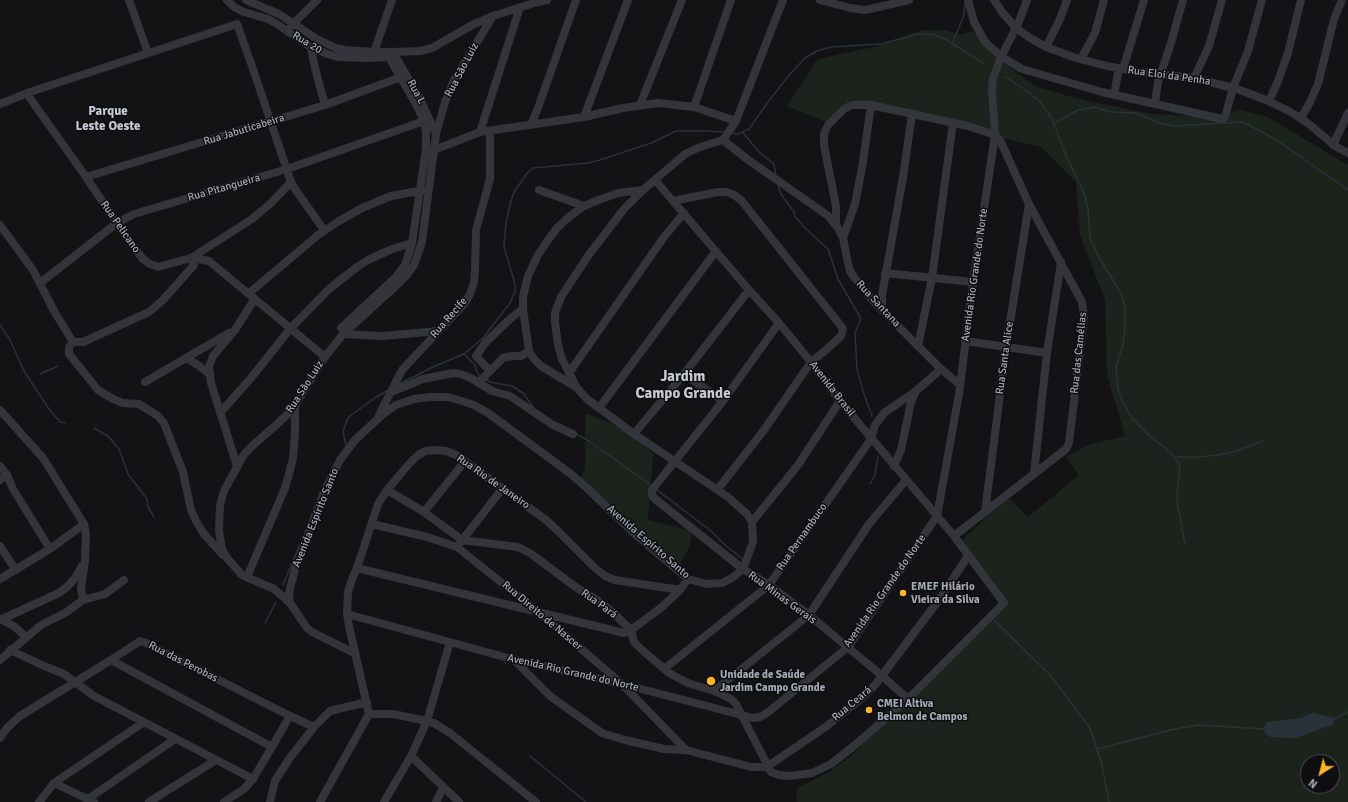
<!DOCTYPE html>
<html>
<head>
<meta charset="utf-8">
<style>
  body { margin:0 }
  #map { position:relative; width:1348px; height:802px; overflow:hidden; background:#131315; font-family:Signika,sans-serif }
  canvas { display:block }
  .north { position:absolute; left:1300px; top:754px; width:40px; height:40px; box-sizing:border-box; background:#0e0e10; border:1px solid #4a4c52; border-radius:50%; rotate:216deg; font-size:11px; font-weight:700; line-height:16px; text-align:center; color:#a4aab6 }
  .north::after { content:''; display:block; margin:auto; width:14px; height:18px; background:#fbb626; clip-path:polygon(50% 0,100% 100%,50% 72%,0 100%) }
</style>
</head>
<body>
<div id="map">
<canvas width="1348" height="802"></canvas>
<div class="north">N</div>
</div>
<script>
const context = document.querySelector('canvas').getContext('2d');
context.lineJoin = 'round';
function paint(path, color) {
  context.fillStyle = color;
  context.fill(path, 'evenodd');
}
function poly(rows) {
  const path = new Path2D();
  for (const r of rows) {
    path.moveTo(r[0], r[1]);
    for (let i = 2; i < r.length; i += 2) path.lineTo(r[i], r[i + 1]);
  }
  return path;
}
function trace(path, color, width, dash) {
  context.strokeStyle = color;
  context.lineWidth = width;
  context.lineCap = dash ? 'butt' : 'round';
  context.setLineDash(dash || []);
  context.stroke(path);
}
function drawText(font, color, halo, rows, align = 'center') {
  context.font = font + ' Signika,sans-serif';
  context.lineWidth = 3;
  context.setLineDash([]);
  context.textBaseline = 'middle';
  context.strokeStyle = halo;
  context.fillStyle = color;
  for (const [text, x, y, turn = 0] of rows) {
    context.save();
    context.translate(x, y);
    context.rotate((+turn || 0) * Math.PI / 180);
    context.textAlign = isNaN(turn) ? turn : align;
    if (halo) context.strokeText(text, 0, 0);
    context.fillText(text, 0, 0);
    context.restore();
  }
}
const green = poly([
  [922,30,946,30,960,35,974,31,988,48,1005,64,1035,86,1079,99,1152,114,1214,117,1240,110,1268,117,1348,165,1348,802,797,802,796,789,829,772,852,755,962,645,1007,604,962,540,1008,497,1028,517,1079,475,1066,457,1088,445,1125,436,1107,375,1105,300,1080,235,1076,182,1041,147,900,115,845,105,828,123,787,106,818,59,874,47],
  [1308,762,1332,762,1332,786,1308,786],
  [585,413,622,428,653,453,648,520,692,531,689,548,680,564,675,566,580,480,585,468]
]);
const water = poly([
  [1313,713,1336,718,1332,725,1295,738,1270,737,1265,733,1264,727,1267,722,1301,718]
]);
const stream = poly([
  [952,43,957,32,964,15,965,2],
  [1006,77,1027,91,1040,102,1046,110,1052,119,1067,158,1081,186,1085,196,1088,209,1090,238,1100,259,1122,295,1125,307,1125,328,1123,344,1116,367,1118,389,1122,400,1132,418,1151,437,1170,452,1178,462,1180,469,1177,495,1178,507,1185,544],
  [1053,124,1078,110,1095,107,1110,112,1137,113,1159,123,1174,126,1241,122,1247,124,1275,139,1348,190],
  [730,133,738,134,749,129,768,102,790,74,805,58,817,51,831,47,881,44,918,34,932,34,945,39,983,63],
  [743,133,760,153,774,164,776,176],
  [778,185,781,194,794,212,795,216,805,228,828,249,838,279,860,317,860,321,855,333,857,369,863,391,872,416],
  [0,325,10,340,24,371,49,409,60,422,65,423],
  [464,354,475,365,477,372,480,376],
  [40,374,58,366],
  [485,379,490,382,512,386,523,393,534,408],
  [399,384,433,367,464,354,483,338,510,303,515,291,515,284,504,247,506,222,511,201,514,192,528,172,533,168,588,163,600,160,651,143,676,131,706,131,724,132],
  [94,428,109,437,119,449,128,474,147,499,148,507,154,517],
  [576,434,589,441,652,486],
  [346,445,343,432,347,420,350,416,376,397,387,391],
  [1175,457,1199,457,1217,455,1237,451,1263,441],
  [870,484,875,475,878,456],
  [657,490,710,530,726,546,744,560],
  [283,585,300,544],
  [994,620,1050,675,1090,728,1101,761,1109,802],
  [265,623,276,602],
  [1335,719,1348,712],
  [1098,749,1170,730,1198,725,1265,729],
  [530,756,586,802]
]);
const minor = poly([
  [129,0,148,53],
  [227,0,234,7,244,12,268,19,277,24,309,46,327,54,338,57,367,58,388,57,391,54],
  [246,0,279,14,317,39,336,48,345,50,374,52,393,52,420,51,432,48,474,24,493,16,534,3,547,0],
  [820,0,850,8,865,10,909,0],
  [968,0,974,22,985,42,1002,57,1022,69,1102,92,1222,119,1225,117,1233,88,1248,51,1262,0],
  [994,0,1002,12,1016,28,1030,38,1046,47,1076,58,1107,66,1139,72,1194,78,1237,89,1266,100,1289,111,1309,124,1335,146,1348,153],
  [237,24,253,69,291,182,295,189,324,230],
  [291,26,317,0],
  [311,47,315,68,325,105],
  [1046,47,1060,19,1067,0],
  [374,52,392,0],
  [393,52,419,97,436,134],
  [1081,59,1095,33,1104,0],
  [1123,69,1144,0],
  [1194,78,1209,46,1222,0],
  [27,94,86,177,127,238,143,259,150,264,158,267,191,258,209,261,325,357],
  [1114,95,1119,68],
  [1269,101,1278,81,1288,53,1301,0],
  [1155,103,1158,82,1171,43,1183,0],
  [0,104,30,92,237,24],
  [640,105,682,0],
  [694,107,731,0],
  [584,117,628,0],
  [1301,118,1310,102,1318,84,1334,19,1342,0],
  [531,125,538,108,576,0],
  [480,132,520,7],
  [723,140,747,159,827,215,838,228,843,238,848,263,850,271,854,277,875,303,941,369,959,384],
  [723,140,736,121,783,0],
  [1333,145,1348,113],
  [434,150,480,132,584,117,623,108,658,103,694,107,736,121],
  [86,177,325,105,401,77],
  [539,190,584,206],
  [673,201,718,192,727,192,734,195,741,200,841,326,843,329,841,336,826,350,811,362,764,430,718,489],
  [0,225,33,270,54,311,73,342],
  [836,225,836,206,824,145,824,134,828,125,844,109,852,105,871,105,968,126,995,135,1000,140,1029,204,1082,302,1084,316,1069,443,1066,449,954,536],
  [843,238,855,204,862,168,871,105],
  [191,258,252,219,271,203,291,182],
  [885,273,973,282],
  [40,283,117,223,134,214,287,169,424,121],
  [248,294,318,235,339,221,362,208,391,196,424,190],
  [882,310,882,295,903,177,912,114],
  [779,323,723,401,652,490,652,495,655,499,743,569,769,585,809,615,881,675,908,699],
  [341,328,396,277,405,265,412,243,426,149,426,132,424,121,417,106,386,52],
  [343,334,383,336,438,331],
  [965,341,1047,353],
  [73,342,69,347,69,354,98,390,113,399,123,403,139,404,158,416,164,423,183,472,191,510,196,521,204,534,223,555],
  [73,342,83,342,149,312,163,300,194,265,191,258],
  [918,346,932,278,953,122],
  [186,358,198,365,209,374],
  [490,371,476,356,486,342,512,317,523,309],
  [569,373,664,237,684,213],
  [684,374,723,401],
  [145,382,229,333],
  [478,383,503,358,512,356,521,356,529,351],
  [576,387,541,366,534,359,529,351,523,309,523,297,528,276,538,255,548,240,557,228,570,216,584,206,596,201,618,193,643,190],
  [391,392,423,379,453,373,460,374,471,378,492,391,510,396,553,425,573,434],
  [599,408,716,251],
  [0,410,43,458,84,524,86,534,85,560,81,589,83,600],
  [220,413,251,378,290,329,329,289,357,267,368,260,392,249,412,243],
  [379,415,402,370,452,317,465,303,470,294,474,282,475,270,476,230,490,179,490,131],
  [634,434,684,374,749,290],
  [0,466,7,475,13,489,50,549],
  [237,466,211,383,209,367,213,356,235,330,254,300],
  [894,466,901,450,911,402,916,391],
  [1034,474,1047,353,1061,262],
  [0,480,7,475],
  [387,490,424,512,462,540,518,547,530,553,577,588,597,600,610,610,631,630,634,642,642,650,669,673,688,683,714,691,731,699,736,704,771,772,779,775,790,776,812,773,831,764,855,745,908,699,1004,603,954,536,840,401,811,362,779,323,749,290,655,180],
  [424,512,465,461],
  [985,512,1006,347,1029,204],
  [752,522,798,465,840,401],
  [372,524,427,537,457,547,537,611,622,684,686,750],
  [460,543,502,489],
  [0,546,15,569],
  [357,568,624,633,631,630,662,607,680,590,688,579],
  [247,577,285,488,289,474,293,458,295,434,295,405],
  [0,579,50,549,84,524],
  [290,603,289,593,295,569,324,492,340,460,355,440,383,414,396,405,414,399,430,397,447,397,462,401,474,405,488,413,571,474,587,488,637,536,688,579,706,584,722,583,732,578,743,569,753,542,752,522,747,514,728,497,634,434,587,399,577,388,562,359,558,345,555,322,555,313,561,297,588,256,624,209,643,190,685,154,700,147,723,140],
  [347,614,512,659,622,684,753,718,760,717,767,713,848,647,937,516,959,394,973,282,995,135,992,90,993,78,1001,57,1018,24,1027,0],
  [1,619,15,627,26,637],
  [0,620,59,593,68,586,76,577,82,566],
  [10,650,44,666,64,674,94,696,253,779],
  [354,653,312,632,307,628,290,603,274,589,242,575,227,558,222,549,219,531,220,505,224,491,243,456,251,447,276,425,292,410,325,357,343,334,397,285,407,275,414,265,422,242,436,134,445,102,454,80,493,16],
  [513,659,550,696,602,733,625,740,664,749,686,750,751,767,764,767,768,766,827,726,863,697,875,685,941,597,968,556],
  [0,660,41,625,65,613,83,600,105,594,124,580],
  [111,660,272,747],
  [664,669,769,585,871,439,875,425,884,413,916,391,941,369],
  [714,691,809,615,869,524,906,480],
  [369,714,349,626,347,614,348,592,352,579,357,568,378,504,387,490,409,464,417,456,425,451,435,450,446,451,456,455,465,461,546,520,559,532,594,567,605,576,615,580,680,590],
  [369,714,393,714,427,721,434,723,450,733,536,802],
  [0,738,7,728,20,716,111,660,140,641,146,643,290,716,314,727],
  [411,756,459,802],
  [54,783,94,802],
  [88,799,175,739],
  [39,802,54,783,144,722],
  [149,802,216,760],
  [224,802,244,789,253,779,290,716],
  [270,802,275,781,289,759,314,727,330,711,367,702],
  [320,802,369,714],
  [384,802,411,756,427,721,450,642],
  [436,802,443,788]
]);
const markers = [
  [903,593,4,"#fbb626"],
  [711,681,5,"#fbb626"],
  [869,710,4,"#fbb626"]
];
const streetNames = [
  ["Rua 20",307,43,31],
  ["Rua São Luiz",462,70,-62],
  ["Rua Eloi da Penha",1169,76,8],
  ["Rua L",416,92,62],
  ["Rua Jabuticabeira",244,130,-17],
  ["Rua Pitangueira",224,188,-16],
  ["Rua Pelicano",120,227,55],
  ["Avenida Rio Grande do Norte",975,275,-82],
  ["Rua Santana",878,304,47],
  ["Rua Recife",449,318,-49],
  ["Rua das Camélias",1079,353,-84],
  ["Rua Santa Alice",1005,358,-82],
  ["Rua São Luiz",305,387,-57],
  ["Avenida Brasil",832,389,52],
  ["Rua Rio de Janeiro",493,482,35],
  ["Avenida Espírito Santo",316,518,-68],
  ["Rua Pernambuco",802,537,-55],
  ["Avenida Espírito Santo",648,542,41],
  ["Avenida Rio Grande do Norte",885,591,-55],
  ["Rua Minas Gerais",782,598,36],
  ["Rua Pará",599,604,36],
  ["Rua Direito de Nascer",542,616,40],
  ["Rua das Perobas",183,662,27],
  ["Avenida Rio Grande do Norte",573,673,13],
  ["Rua Ceará",852,704,-40]
];
const poiNames = [
  ["EMEF Hilário",911,587],
  ["Vieira da Silva",911,600],
  ["Unidade de Saúde",720,675],
  ["Jardim Campo Grande",720,688],
  ["CMEI Altiva",877,704],
  ["Belmon de Campos",877,717]
];
const quarterNames = [
  ["Parque",108,112],
  ["Leste Oeste",108,127]
];
const districtNames = [
  ["Jardim",683,377],
  ["Campo Grande",683,394]
];
paint(green, '#1b231c');
paint(water, '#29323a');
trace(stream, '#29323a', 1.5);
trace(minor, '#34353a', 8);
for (const [x, y, r, color] of markers) {
  const dot = new Path2D();
  dot.arc(x, y, r, 0, 2 * Math.PI);
  context.fillStyle = color;
  context.fill(dot);
  trace(dot, '#0e0e10', 1.5);
}
drawText('11px', '#a4aab6', '#0e0e10', streetNames);
drawText('bold 11px', '#a4aab6', '#0e0e10', poiNames, 'left');
drawText('bold 13px', '#c5c9d2', '#0e0e10', quarterNames);
drawText('bold 15px', '#c5c9d2', '#0e0e10', districtNames);
</script>
</body>
</html>
